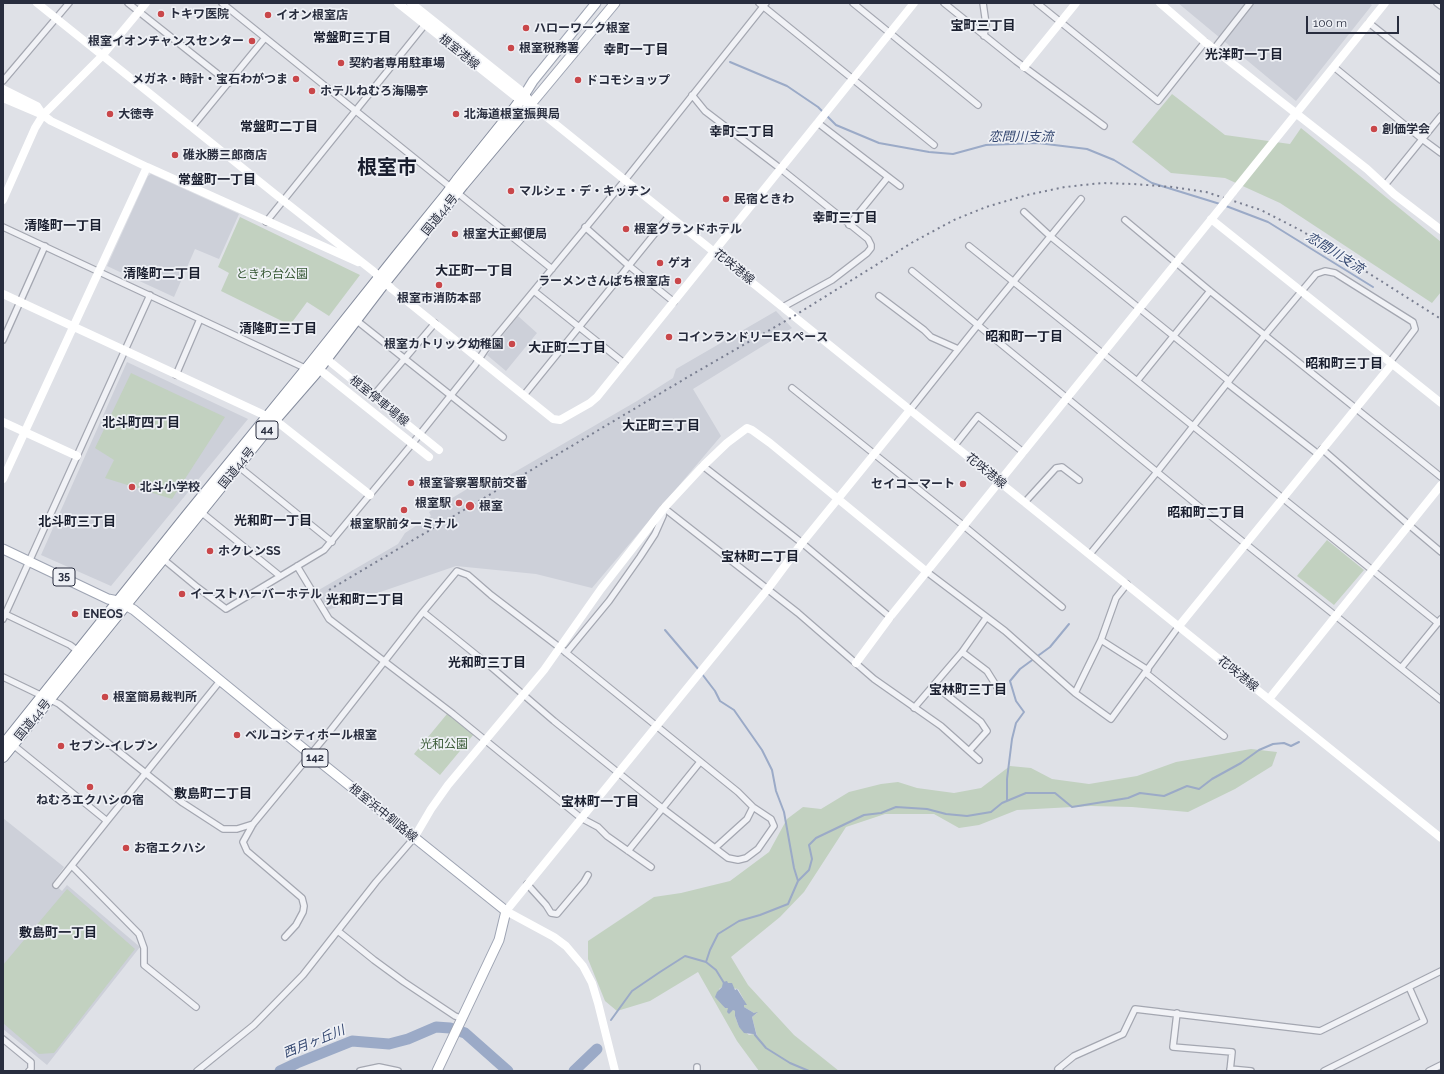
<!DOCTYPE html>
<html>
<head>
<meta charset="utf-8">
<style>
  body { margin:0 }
  #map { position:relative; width:1444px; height:1074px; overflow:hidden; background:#dfe1e7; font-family:Raleway,sans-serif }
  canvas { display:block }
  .frame { position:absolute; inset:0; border:4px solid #282d3e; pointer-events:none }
  .scale { position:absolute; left:1306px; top:16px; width:93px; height:18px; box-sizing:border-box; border:2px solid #282d3e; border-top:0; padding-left:5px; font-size:12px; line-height:14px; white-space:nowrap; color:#282d3e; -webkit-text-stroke:3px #eef0f5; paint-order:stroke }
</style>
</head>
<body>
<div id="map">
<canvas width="1444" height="1074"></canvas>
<div class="frame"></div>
<div class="scale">100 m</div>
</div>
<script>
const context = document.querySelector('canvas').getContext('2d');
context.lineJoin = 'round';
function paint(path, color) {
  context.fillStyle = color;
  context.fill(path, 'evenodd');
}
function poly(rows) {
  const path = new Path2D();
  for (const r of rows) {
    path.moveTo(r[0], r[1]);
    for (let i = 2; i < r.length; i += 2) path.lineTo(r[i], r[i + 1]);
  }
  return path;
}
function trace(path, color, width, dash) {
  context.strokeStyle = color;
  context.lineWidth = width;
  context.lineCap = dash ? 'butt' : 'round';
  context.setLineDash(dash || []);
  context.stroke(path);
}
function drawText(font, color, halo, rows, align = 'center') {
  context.font = font + ' Raleway,"Noto Sans JP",sans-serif';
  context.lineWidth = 3.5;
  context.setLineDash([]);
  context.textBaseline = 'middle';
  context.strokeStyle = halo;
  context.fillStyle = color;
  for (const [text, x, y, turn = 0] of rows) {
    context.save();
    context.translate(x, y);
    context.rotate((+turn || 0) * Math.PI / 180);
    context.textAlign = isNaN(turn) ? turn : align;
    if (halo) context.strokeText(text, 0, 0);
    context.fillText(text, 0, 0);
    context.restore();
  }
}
const built = poly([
  [1178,3,1369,3,1372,5,1296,101],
  [151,174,239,214,219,259,195,249,174,297,107,266,148,176],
  [776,311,792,328,693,389,721,436,592,588,536,574,456,566,328,610,317,591,398,544,405,533,431,516,429,512,482,480,489,487,637,401,673,378,676,369],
  [518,316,537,333,506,371,487,355],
  [127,362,248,419,111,586,41,555],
  [3,818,64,867,53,883,62,891,67,885,140,947,47,1065,3,1029]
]);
const green = poly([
  [1172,94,1225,135,1290,144,1301,128,1441,242,1441,292,1432,303,1280,203,1225,178,1171,173,1132,142],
  [240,217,360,275,329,316,307,302,290,325,221,291,229,273,218,267],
  [131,373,225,417,172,499,105,478,114,460,95,448],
  [1327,540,1364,570,1334,605,1297,576],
  [447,714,474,734,440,775,414,754],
  [1251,749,1277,752,1272,766,1235,789,1188,812,1132,807,1091,806,1017,810,979,825,959,828,934,814,885,814,846,827,804,892,780,917,731,957,748,985,794,1035,839,1071,759,1071,737,1041,698,972,650,1001,617,1011,605,1001,588,959,588,941,654,897,681,893,730,881,769,852,787,819,803,807,821,809,849,792,881,784,898,782,917,788,954,793,981,788,1010,766,1031,768,1052,779,1089,784,1137,776,1176,762],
  [722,987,738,989,744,1000,744,1007,754,1013,757,1013,752,1017,757,1036,753,1034,749,1035,739,1027,735,1016,735,1011,733,1010,731,1011,728,1008,725,1008,723,1005,719,989],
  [67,889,135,949,54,1053,39,1054,3,1023,3,965]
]);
const water = poly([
  [727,981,728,983,732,983,735,990,737,989,747,1005,744,1005,744,1007,754,1013,758,1012,752,1017,757,1037,753,1034,744,1033,739,1027,735,1016,735,1011,733,1010,729,1014,727,1012,728,1008,725,1008,715,997,717,992,722,987,723,982]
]);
const stream = poly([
  [730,62,787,86,818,107,823,112],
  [826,115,836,125,879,143,929,152,953,154,986,145,1038,143,1087,149,1114,160,1152,183,1220,204],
  [1226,206,1268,222,1373,287],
  [665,630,699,670],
  [702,674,715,691,720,701,734,710,762,750,772,770,776,791,784,812,794,868,798,881],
  [1007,801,1007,779,1012,739,1016,723,1024,712,1016,701,1010,681,1020,669,1050,647,1069,624],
  [706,962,710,950,718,934,739,921,760,915,788,904,798,881,809,870,812,859,809,845,816,838,864,815,881,813,896,807,927,809,946,814,967,816,991,812,1002,803,1026,793,1055,793,1072,807,1128,798,1140,793,1164,796,1187,786,1199,789,1212,779,1241,763,1259,750,1273,744,1284,743,1291,746,1299,742],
  [611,1020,632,991,660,972,685,956,706,962,716,970,724,983],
  [755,1035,766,1048,790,1063,809,1071]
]);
const river = poly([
  [280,1071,297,1063,352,1041,389,1044,408,1039,436,1027,450,1028,465,1033,508,1071],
  [574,1071,597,1049]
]);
const street = poly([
  [128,3,229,83],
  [222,3,552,269],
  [759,3,934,145],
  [853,3,978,105],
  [944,3,1016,61,1104,126],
  [983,3,986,24,984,36],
  [1037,3,1158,101,1205,42],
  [1437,3,1441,6],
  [1369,23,1441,80],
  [1214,49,1250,3],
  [1334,67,1422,139,1441,153],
  [3,81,69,3],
  [692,95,705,111,781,169,868,239,871,245,871,248,867,253,832,280,783,307],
  [818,123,900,186],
  [192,127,265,38],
  [1385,185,1441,116],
  [1024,212,1050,236,1229,381],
  [1125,220,1210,291,1441,477],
  [266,222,427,22],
  [849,225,888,177],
  [3,227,307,369],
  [585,227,628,265,674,302],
  [969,246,1438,623],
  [912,271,1207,513,1441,700],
  [534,291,624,363],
  [879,296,924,330,931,337,958,349],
  [356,320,503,437],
  [3,340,45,246],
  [176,375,200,319],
  [1137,381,1210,291],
  [1227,383,1318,454],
  [792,388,964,526,1062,607],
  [524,395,669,216],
  [373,396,435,323],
  [910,410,977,326,1081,199],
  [955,445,978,416,1023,452],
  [1322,449,1409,525,1441,552],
  [238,466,332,542],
  [703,466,802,543,890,617],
  [1025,502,1056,468,1062,467,1079,480],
  [664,508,798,613,874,679,941,726,979,760],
  [201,512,280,576],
  [1090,554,1157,472,1265,335,1316,274,1325,271,1335,273,1413,322,1415,329,1390,362],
  [162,558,197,587,226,609,324,550,412,444,475,365,485,350,625,180,766,3],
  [297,566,329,619,453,714,581,818,598,827,607,836,651,867],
  [927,572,1005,631,1075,693,1111,719,1179,626],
  [3,613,70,645,79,652],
  [3,619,150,295],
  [1101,640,1148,670],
  [962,652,987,671,997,687],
  [566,653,609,601,640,557,655,534,663,516,664,508],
  [1401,668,1441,619],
  [1146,673,1224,736],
  [3,677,59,704,183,803,223,829,237,829,253,824],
  [934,685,981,722,987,731,969,751],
  [1075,693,1101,640,1116,598,1127,584],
  [914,708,962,652,986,618],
  [12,744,107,821],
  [715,848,747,819,753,807],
  [628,851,700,762],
  [72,866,139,934,144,948,144,965,196,1007],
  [527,884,546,905,551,913,557,914,584,882,588,875],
  [56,885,107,821,220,681],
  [338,931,374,960,404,982,455,1016,463,1019],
  [285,937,296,925,303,912,304,906,302,898,247,851,243,842,253,824,330,731,423,612,457,571,468,575,491,595,559,647,738,792,753,807,771,819,774,826,758,849,746,858,738,860,728,858,662,808,554,721,490,666,423,612],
  [1177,1013,1173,1047,1232,1052,1230,1071],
  [3,1039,31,1062,31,1069,29,1071],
  [1230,1069,1251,1071],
  [197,1071,254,1025,303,975,376,882,414,838],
  [360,1071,379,1067,398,1071],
  [697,1071,697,1067],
  [1060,1071,1058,1069,1074,1056,1123,1034,1135,1009,1320,1031,1441,971],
  [1324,1071,1424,1021,1409,987],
  [1429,1071,1441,1065]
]);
const secondary = poly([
  [37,3,275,194,373,271,392,289,553,419,560,420,590,403,597,397,914,3],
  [398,3,520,100,526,102],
  [411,3,525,94,531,104,543,114,1441,838],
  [1160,3,1205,42,1367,169,1394,194,1441,230],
  [1024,67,1076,3],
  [3,89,37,106,43,115],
  [3,98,43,115,51,121,147,167,358,262],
  [1233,192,1385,3],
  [3,200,35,128,43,115,102,56,146,3],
  [1211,219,1441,403],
  [3,294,275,420,370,495],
  [323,356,439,450],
  [315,366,429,457],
  [3,422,77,456],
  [3,479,147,167],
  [1179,626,1392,364],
  [856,663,890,617,1222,206],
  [1269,699,1441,485],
  [414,838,431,809,448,785,544,670,601,589,664,508,703,466,727,443,747,428,752,430,770,443,927,572],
  [615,1071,598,1003,592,983,583,966,566,946,554,937,506,911,767,590,802,543,910,410]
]);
const primary = poly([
  [525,94,533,81,596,3],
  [531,104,615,3],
  [3,549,108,599,118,601,134,610,304,749,506,911,499,940,437,1071]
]);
const highway = poly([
  [3,745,187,515,311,363,397,255,445,196,457,180,514,109,525,94],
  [3,757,275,420,315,374,379,290,463,185,531,104]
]);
const rail = poly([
  [329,590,698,371,794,316,913,242,954,220,986,207,1027,195,1065,187,1102,183,1134,184,1172,187,1206,192,1261,210,1302,231,1441,319]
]);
const secondaryBridge = poly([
  [1222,206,1233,192]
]);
const markers = [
  [161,14,4,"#c9474a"],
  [268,15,4,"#c9474a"],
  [526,28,4,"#c9474a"],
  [252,41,4,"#c9474a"],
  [511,48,4,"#c9474a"],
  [341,63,4,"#c9474a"],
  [296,79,4,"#c9474a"],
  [578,80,4,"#c9474a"],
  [312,91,4,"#c9474a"],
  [110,114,4,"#c9474a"],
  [456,114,4,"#c9474a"],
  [1374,129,4,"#c9474a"],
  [175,155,4,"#c9474a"],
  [511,191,4,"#c9474a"],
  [726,199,4,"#c9474a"],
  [626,229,4,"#c9474a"],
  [455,234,4,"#c9474a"],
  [660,263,4,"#c9474a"],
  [678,281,4,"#c9474a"],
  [439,285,4,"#c9474a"],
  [669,337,4,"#c9474a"],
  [512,344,4,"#c9474a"],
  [411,483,4,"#c9474a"],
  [963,484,4,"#c9474a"],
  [132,487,4,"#c9474a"],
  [459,503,4,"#c9474a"],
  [470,506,5,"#c9474a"],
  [404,510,4,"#c9474a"],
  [210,551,4,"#c9474a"],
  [182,594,4,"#c9474a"],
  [75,614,4,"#c9474a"],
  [105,697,4,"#c9474a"],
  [237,735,4,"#c9474a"],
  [61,746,4,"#c9474a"],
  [90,787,4,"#c9474a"],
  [126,848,4,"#c9474a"]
];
const shields = [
  [267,430,22],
  [64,577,22],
  [315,758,26]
];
const shieldNames = [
  ["44",267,430],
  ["35",64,577],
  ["142",315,758]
];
const poiNames = [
  ["トキワ医院",169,14],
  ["イオン根室店",276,15],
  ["ハローワーク根室",534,28],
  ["根室イオンチャンスセンター",244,41,"right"],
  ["根室税務署",519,48],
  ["契約者専用駐車場",349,63],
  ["メガネ・時計・宝石わがつま",288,79,"right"],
  ["ドコモショップ",586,80],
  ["ホテルねむろ海陽亭",320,91],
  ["大徳寺",118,114],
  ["北海道根室振興局",464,114],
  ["創価学会",1382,129],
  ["碓氷勝三郎商店",183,155],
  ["マルシェ・デ・キッチン",519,191],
  ["民宿ときわ",734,199],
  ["根室グランドホテル",634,229],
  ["根室大正郵便局",463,234],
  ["ゲオ",668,263],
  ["ラーメンさんぱち根室店",670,281,"right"],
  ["根室市消防本部",439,298,"center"],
  ["コインランドリーEスペース",677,337],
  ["根室カトリック幼稚園",504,344,"right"],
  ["根室警察署駅前交番",419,483],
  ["セイコーマート",955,484,"right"],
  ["北斗小学校",140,487],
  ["根室駅",451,503,"right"],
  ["根室",479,506],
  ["根室駅前ターミナル",404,524,"center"],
  ["ホクレンSS",218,551],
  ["イーストハーバーホテル",190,594],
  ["ENEOS",83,614],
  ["根室簡易裁判所",113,697],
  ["ベルコシティホール根室",245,735],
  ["セブン-イレブン",69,746],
  ["ねむろエクハシの宿",90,800,"center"],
  ["お宿エクハシ",134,848]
];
const streetNames = [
  ["根室港線",459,52,39],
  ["国道44号",440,215,-51],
  ["花咲港線",734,267,39],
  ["根室停車場線",379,401,39],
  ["国道44号",237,468,-51],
  ["花咲港線",986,471,39],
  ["花咲港線",1238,674,39],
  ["国道44号",33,720,-51],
  ["根室浜中釧路線",383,813,39]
];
const parkNames = [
  ["ときわ台公園",272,274],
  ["光和公園",444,744]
];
const neighbourhoodNames = [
  ["宝町三丁目",983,26],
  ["常盤町三丁目",352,38],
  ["幸町一丁目",636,50],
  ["光洋町一丁目",1244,55],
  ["常盤町二丁目",279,127],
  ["幸町二丁目",742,132],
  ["常盤町一丁目",217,180],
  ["幸町三丁目",845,218],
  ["清隆町一丁目",63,226],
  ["大正町一丁目",474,271],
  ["清隆町二丁目",162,274],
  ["清隆町三丁目",278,329],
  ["昭和町一丁目",1024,337],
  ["大正町二丁目",567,348],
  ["昭和町三丁目",1344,364],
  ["北斗町四丁目",141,423],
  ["大正町三丁目",661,426],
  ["昭和町二丁目",1206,513],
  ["光和町一丁目",273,521],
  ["北斗町三丁目",77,522],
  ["宝林町二丁目",760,557],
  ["光和町二丁目",365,600],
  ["光和町三丁目",487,663],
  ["宝林町三丁目",968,690],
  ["敷島町二丁目",213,794],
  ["宝林町一丁目",600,802],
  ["敷島町一丁目",58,933]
];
const waterNames = [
  ["恋問川支流",1021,137],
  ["恋問川支流",1335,253,32],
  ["西月ヶ丘川",314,1042,-22]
];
const townNames = [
  ["根室市",387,168]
];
paint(built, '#cdd0d9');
paint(green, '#c2d1c0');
paint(water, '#9baac7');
trace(stream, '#9baac7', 2);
trace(river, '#9baac7', 11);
trace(street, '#a4a7b1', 8);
trace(primary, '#9ea4b3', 11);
trace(highway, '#868d9e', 12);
trace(street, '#f1f2f6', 5.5);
trace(secondary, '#fff', 8);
trace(primary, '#fff', 9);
trace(highway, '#fff', 10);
trace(rail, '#797e90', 2, [2, 4]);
trace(secondaryBridge, '#fff', 8);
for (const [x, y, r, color] of markers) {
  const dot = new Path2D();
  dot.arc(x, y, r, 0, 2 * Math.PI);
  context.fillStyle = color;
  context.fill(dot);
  trace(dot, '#eef0f5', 1.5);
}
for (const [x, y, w] of shields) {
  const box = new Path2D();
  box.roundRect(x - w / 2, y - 9, w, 18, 3);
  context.fillStyle = '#eef0f5';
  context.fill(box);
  trace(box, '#282d3e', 1);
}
drawText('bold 11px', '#282d3e', null, shieldNames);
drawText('bold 12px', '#282d3e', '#eef0f5', poiNames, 'left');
drawText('12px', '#282d3e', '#eef0f5', streetNames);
drawText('12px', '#385936', '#eef0f5', parkNames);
drawText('bold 13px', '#1a1f2f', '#eef0f5', neighbourhoodNames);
drawText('italic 13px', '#344770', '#eef0f5', waterNames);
drawText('bold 20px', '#1a1f2f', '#eef0f5', townNames);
</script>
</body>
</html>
